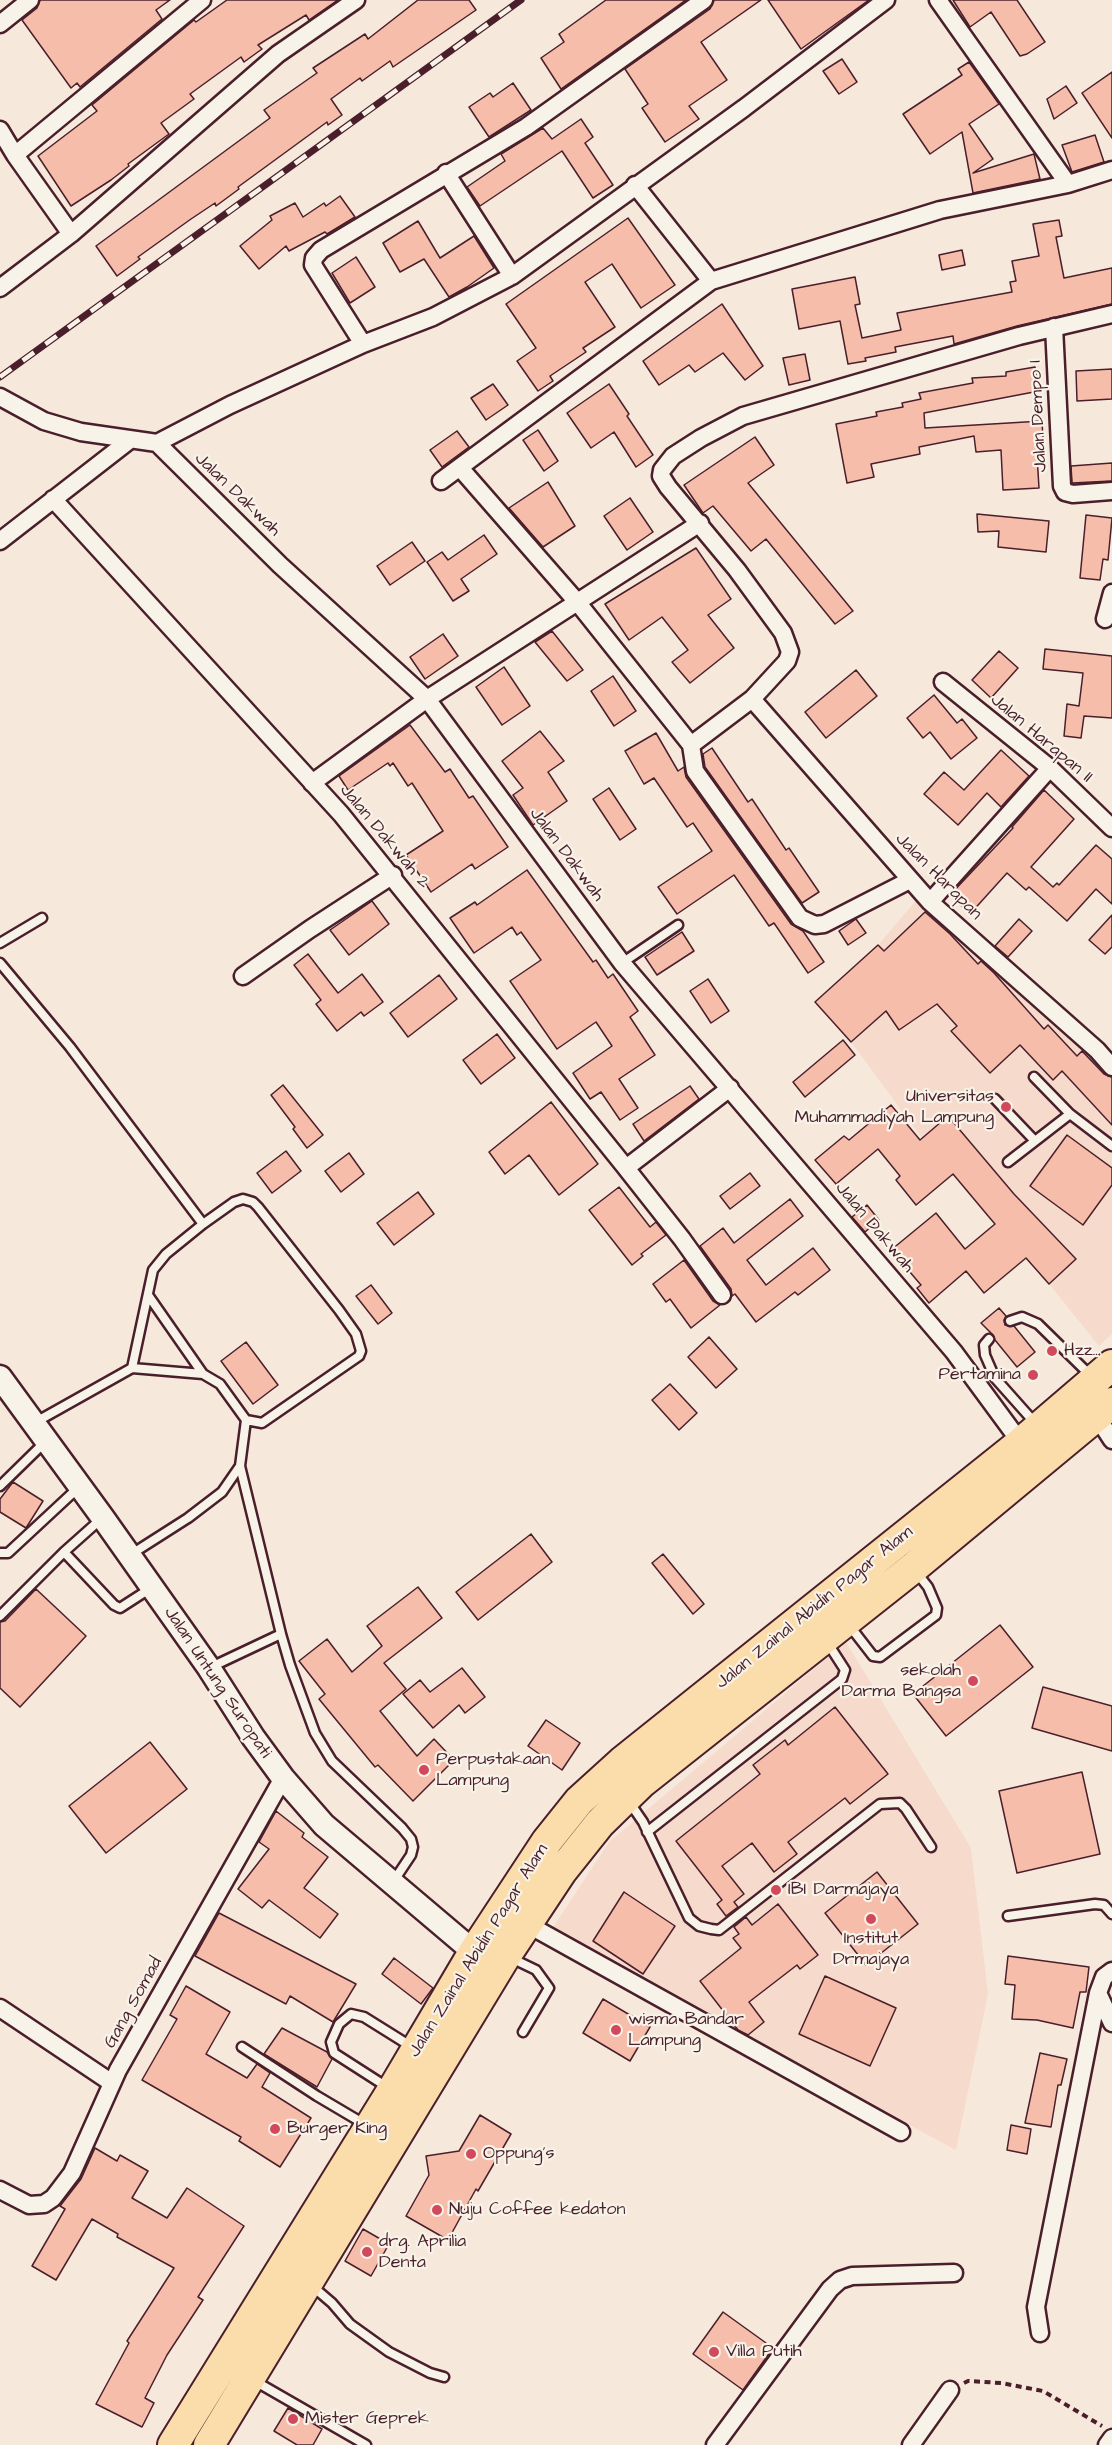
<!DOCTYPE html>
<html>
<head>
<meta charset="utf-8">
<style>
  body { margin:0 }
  canvas { display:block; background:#f7e8dc }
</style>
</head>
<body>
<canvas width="1112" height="2445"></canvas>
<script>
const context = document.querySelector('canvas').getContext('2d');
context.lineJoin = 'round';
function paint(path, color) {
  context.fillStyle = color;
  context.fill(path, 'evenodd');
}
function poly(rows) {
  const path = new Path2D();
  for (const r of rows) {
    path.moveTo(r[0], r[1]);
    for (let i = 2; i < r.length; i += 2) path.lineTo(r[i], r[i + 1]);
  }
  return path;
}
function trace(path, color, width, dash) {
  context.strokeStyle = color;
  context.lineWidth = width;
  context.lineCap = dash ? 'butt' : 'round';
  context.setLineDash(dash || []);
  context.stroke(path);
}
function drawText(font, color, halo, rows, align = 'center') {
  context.font = font + ' "Architects Daughter",sans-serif';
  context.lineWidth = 4.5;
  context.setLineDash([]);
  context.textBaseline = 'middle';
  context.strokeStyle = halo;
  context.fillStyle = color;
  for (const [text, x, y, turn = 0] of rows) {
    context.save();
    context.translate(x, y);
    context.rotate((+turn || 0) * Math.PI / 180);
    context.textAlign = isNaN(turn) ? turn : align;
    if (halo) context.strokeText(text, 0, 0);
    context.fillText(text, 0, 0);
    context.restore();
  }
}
const built = poly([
  [919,897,968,947,1039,1005,1112,1077,1112,1334,1099,1346,1049,1284,989,1218,922,1138,851,1042,815,1002,878,945],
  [846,1642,971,1848,988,1994,956,2150,550,1932,609,1842]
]);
const building = poly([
  [40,0,170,0,156,10,162,19,80,87,77,83,71,88,22,20,37,8,40,0],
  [227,0,338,0,309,20,306,15,258,45,262,49,244,62,241,57,190,94,194,99,161,123,169,134,128,164,129,166,111,180,71,206,38,156,97,111,92,105,194,20,196,22,227,0],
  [418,0,469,0,476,10,393,67,390,61,362,81,360,78,331,99,342,115,328,125,327,122,238,187,239,189,216,206,215,203,191,219,138,257,140,259,117,276,96,246,270,118,264,110,317,73,313,68,365,34,368,39,418,0],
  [606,0,686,0,561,89,541,58,564,42,559,34,606,0],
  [714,0,761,0,701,42,727,80,689,106,699,119,665,142,642,108,648,104,625,69,710,9,714,0],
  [768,0,869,0,801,49,768,0],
  [953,0,1017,0,1045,42,1027,54,1020,56,991,12,970,27,953,0],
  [842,59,857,82,839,94,823,71,842,59],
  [969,62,999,104,969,124,993,159,973,173,1034,154,1040,179,973,193,962,132,930,154,903,114,962,75,958,69,969,62],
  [1112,72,1112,138,1082,93,1112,72],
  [513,83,531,110,489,137,469,107,490,93,493,97,513,83],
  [1066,86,1077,103,1054,119,1047,99,1066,86],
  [581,119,593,137,585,143,613,185,593,198,562,151,480,206,467,187,505,161,501,154,543,128,552,139,581,119],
  [1095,135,1104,162,1072,172,1062,145,1095,135],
  [340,196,355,217,327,234,325,232,289,251,286,246,259,269,240,246,272,220,270,216,295,203,303,217,324,203,326,206,340,196],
  [628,218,675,285,641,308,612,264,585,282,615,327,583,348,586,352,550,376,553,381,538,391,517,361,536,348,506,304,628,218],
  [1059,220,1062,236,1056,237,1064,278,1112,268,1112,304,1017,326,954,344,953,336,895,347,896,352,865,358,866,361,848,364,840,321,799,329,792,289,855,277,860,304,855,305,862,338,901,330,897,313,1012,292,1010,282,1016,281,1012,261,1039,256,1033,224,1059,220],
  [418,221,440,258,474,236,494,268,467,287,449,297,424,259,400,272,383,243,418,221],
  [962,250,965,265,942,270,939,255,962,250],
  [356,257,375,287,350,303,332,273,356,257],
  [722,304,763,366,745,380,723,353,695,372,689,365,659,385,643,361,722,304],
  [805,354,810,380,789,385,783,358,805,354],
  [1035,367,1039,391,924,413,925,428,1042,421,1043,439,1036,439,1039,488,1003,490,1001,450,976,452,974,436,919,447,920,454,871,464,874,477,847,483,836,424,877,416,876,412,903,407,902,403,921,399,919,393,973,383,972,378,1006,376,1006,372,1035,367],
  [1112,369,1112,399,1077,401,1076,371,1112,369],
  [493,384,508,405,486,420,471,398,493,384],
  [609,384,629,414,627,416,653,455,636,467,614,432,591,448,567,413,609,384],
  [538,430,558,461,544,471,523,440,538,430],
  [457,431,469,447,442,467,430,450,457,431],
  [755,437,774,465,748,483,853,611,835,624,766,539,751,551,713,506,703,513,684,485,755,437],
  [1112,463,1112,481,1072,483,1071,466,1112,463],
  [548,482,575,526,543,547,509,508,548,482],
  [630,498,653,532,627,550,604,516,630,498],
  [977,514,1049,521,1046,552,998,547,999,531,978,532,977,514],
  [1086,515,1112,518,1108,560,1103,559,1100,580,1080,578,1086,515],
  [484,535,497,554,461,579,469,591,453,601,427,562,442,552,448,560,484,535],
  [412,542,425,561,390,585,377,566,412,542],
  [696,548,731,599,708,615,734,648,690,683,672,662,688,650,662,617,629,640,605,604,696,548],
  [552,631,583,670,567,681,535,642,552,631],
  [443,634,458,656,425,679,410,657,443,634],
  [1045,649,1112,656,1112,718,1084,716,1081,738,1064,736,1067,704,1079,706,1083,673,1043,669,1045,649],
  [999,651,1018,668,991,698,972,680,999,651],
  [504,667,530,706,502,725,476,687,504,667],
  [856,670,877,696,826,738,805,712,856,670],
  [613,676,636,711,614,726,591,691,613,676],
  [934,695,957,723,962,719,977,738,951,759,930,732,923,738,907,718,934,695],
  [410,725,445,772,450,769,469,798,473,796,508,847,475,869,472,864,431,892,406,855,443,831,412,783,408,786,393,763,390,766,388,763,348,790,339,776,410,725],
  [540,731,564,761,548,772,567,801,533,825,513,795,523,788,502,761,540,731],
  [656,733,678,771,684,767,686,777,791,924,803,931,824,962,808,973,774,923,769,926,734,875,677,914,658,887,712,851,693,823,687,827,654,778,644,784,625,751,656,733],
  [712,748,748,802,752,799,786,850,789,848,819,892,802,903,705,767,703,754,712,748],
  [1001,750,1029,776,1001,807,987,793,958,825,924,794,944,772,964,790,1001,750],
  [609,788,636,829,620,840,593,799,609,788],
  [1044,790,1074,819,1031,867,1053,887,1057,883,1059,885,1096,845,1112,859,1112,904,1096,889,1067,921,1029,887,1026,890,1007,873,970,914,950,895,1013,828,1012,827,1044,790],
  [527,870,593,962,596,960,608,978,613,974,638,1011,630,1017,655,1055,619,1079,638,1108,620,1120,601,1092,590,1099,573,1073,612,1046,596,1022,557,1049,510,981,541,960,521,932,517,935,512,927,474,953,450,918,475,902,477,905,527,870],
  [372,901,389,924,349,955,330,930,372,901],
  [925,912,950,934,978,964,981,961,994,973,1044,1029,1048,1025,1077,1056,1082,1051,1104,1074,1112,1077,1112,1125,1062,1071,1053,1080,1020,1045,990,1073,951,1031,957,1026,937,1004,899,1030,886,1011,851,1042,815,1002,878,945,884,951,925,912],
  [1112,915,1112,947,1105,954,1089,940,1112,915],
  [856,919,866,933,848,945,839,931,856,919],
  [1019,919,1032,931,1008,957,995,946,1019,919],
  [682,932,694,951,657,975,645,957,682,932],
  [308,954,338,993,362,974,383,1002,364,1016,361,1012,337,1031,316,1004,321,1000,294,965,308,954],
  [439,975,457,999,408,1037,390,1013,439,975],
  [708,979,729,1011,711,1023,690,991,708,979],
  [497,1034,515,1058,481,1084,463,1060,497,1034],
  [843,1040,855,1055,805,1097,793,1082,843,1040],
  [283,1085,323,1135,307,1148,293,1129,295,1127,271,1095,283,1085],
  [690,1086,699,1099,644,1141,633,1124,690,1086],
  [551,1102,598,1164,559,1195,529,1155,505,1174,489,1152,551,1102],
  [891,1105,920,1140,948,1116,1014,1194,1076,1259,1049,1284,1026,1258,984,1293,966,1271,929,1303,917,1288,921,1285,891,1250,936,1213,965,1249,995,1224,989,1217,953,1174,916,1205,896,1180,900,1176,878,1149,836,1184,815,1160,844,1136,849,1140,891,1105],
  [1067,1135,1112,1168,1112,1185,1083,1225,1030,1186,1067,1135],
  [286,1151,301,1171,272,1193,257,1173,286,1151],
  [349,1153,364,1174,341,1192,325,1171,349,1153],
  [750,1173,760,1186,730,1209,720,1196,750,1173],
  [619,1187,650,1227,656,1222,666,1235,641,1254,643,1256,632,1265,589,1210,619,1187],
  [418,1192,434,1214,394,1245,377,1223,418,1192],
  [790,1199,803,1216,747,1260,766,1285,813,1248,830,1270,798,1295,795,1292,756,1322,735,1294,732,1296,731,1289,700,1246,723,1228,734,1243,790,1199],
  [867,1205,879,1220,865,1232,852,1217,867,1205],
  [684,1260,713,1301,720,1305,691,1328,670,1299,666,1302,653,1284,684,1260],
  [371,1285,392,1313,378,1324,356,1296,371,1285],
  [999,1308,1006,1316,1004,1320,1005,1325,1014,1326,1035,1352,1017,1367,995,1340,993,1335,981,1323,999,1308],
  [709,1337,737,1369,716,1388,688,1357,709,1337],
  [246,1342,278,1385,253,1404,221,1361,246,1342],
  [670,1384,697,1413,679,1430,652,1400,670,1384],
  [13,1482,43,1501,26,1528,0,1512,0,1499,13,1482],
  [531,1534,552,1562,478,1620,456,1592,531,1534],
  [663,1554,704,1604,693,1614,652,1563,663,1554],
  [418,1587,442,1618,384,1663,406,1689,380,1711,417,1756,434,1739,454,1760,413,1801,378,1765,375,1767,319,1699,325,1694,299,1661,327,1639,352,1672,382,1646,367,1626,418,1587],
  [36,1589,86,1636,20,1707,0,1688,0,1622,5,1621,36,1589],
  [1000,1625,1033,1667,946,1736,913,1694,1000,1625],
  [462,1668,485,1697,465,1713,459,1705,433,1728,403,1694,420,1680,430,1692,462,1668],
  [1043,1687,1112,1706,1112,1751,1032,1728,1043,1687],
  [835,1707,888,1774,850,1804,845,1798,788,1842,797,1854,774,1872,752,1843,722,1866,744,1894,734,1902,738,1907,726,1916,717,1904,722,1900,676,1841,760,1774,753,1765,785,1740,788,1745,835,1707],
  [546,1720,580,1743,562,1770,528,1746,546,1720],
  [150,1742,187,1789,106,1853,69,1806,150,1742],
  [1082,1772,1100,1854,1017,1873,999,1791,1082,1772],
  [276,1811,304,1833,302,1837,328,1857,304,1888,338,1914,320,1938,269,1900,262,1908,238,1889,269,1849,259,1842,276,1811],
  [877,1872,918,1924,866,1965,825,1913,877,1872],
  [624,1892,675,1926,643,1974,593,1941,624,1892],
  [778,1904,818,1955,800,1969,797,1965,749,2002,764,2022,748,2035,738,2030,700,1981,741,1948,733,1938,739,1934,734,1927,746,1917,752,1925,778,1904],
  [219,1913,356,1984,333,2022,290,1996,286,2004,195,1956,219,1913],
  [1008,1956,1089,1967,1086,1992,1080,1992,1073,2028,1037,2020,1012,2019,1015,1985,1005,1984,1008,1956],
  [394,1958,433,1988,421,2004,382,1974,394,1958],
  [825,1976,896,2008,870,2066,799,2034,825,1976],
  [186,1986,230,2012,206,2054,247,2078,257,2064,270,2073,262,2087,311,2118,280,2167,239,2141,241,2137,142,2080,177,2019,170,2015,186,1986],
  [603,1999,650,2027,630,2061,583,2033,603,1999],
  [282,2028,327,2052,332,2059,317,2087,264,2054,282,2028],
  [1040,2053,1067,2059,1061,2085,1058,2085,1051,2127,1025,2123,1040,2053],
  [480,2115,511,2134,478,2191,476,2189,448,2240,406,2216,429,2175,426,2156,459,2151,480,2115],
  [1011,2125,1031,2129,1027,2154,1007,2150,1011,2125],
  [95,2148,117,2161,120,2155,148,2171,132,2198,167,2218,187,2188,244,2226,198,2297,203,2300,167,2355,145,2398,154,2403,142,2427,96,2404,129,2343,127,2341,174,2268,117,2237,118,2234,92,2219,56,2280,32,2266,65,2209,60,2206,81,2179,95,2148],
  [363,2229,389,2244,371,2276,345,2261,363,2229],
  [723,2312,773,2348,743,2390,693,2354,723,2312],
  [288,2408,322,2429,313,2445,297,2445,274,2431,288,2408]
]);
const path = poly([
  [964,2383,968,2381,1001,2383,1043,2391,1102,2426]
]);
const lane = poly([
  [0,943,42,918],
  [0,963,70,1047,203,1224],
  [622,963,678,925],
  [1034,1077,1070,1114],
  [995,1099,1035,1141],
  [1008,1162,1070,1114,1112,1146],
  [148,1295,203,1374],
  [1010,1321,1022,1317,1038,1324,1091,1376],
  [989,1339,984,1345,985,1355,995,1378,1035,1423],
  [246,1420,240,1466,281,1634],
  [34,1423,132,1368,203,1374,220,1384,246,1420,262,1423,359,1356,361,1351,356,1334,339,1310,258,1207,253,1202,243,1199,234,1202,203,1224,166,1254,153,1270,132,1368],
  [0,1486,46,1441],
  [64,1552,114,1605,120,1608,151,1588],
  [0,1553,8,1553,79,1487],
  [130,1555,188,1518,222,1492,240,1466],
  [0,1616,64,1552,101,1519],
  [849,1625,873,1656,880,1657,936,1615,937,1608,928,1587,917,1573],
  [209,1668,281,1634,290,1665,315,1733,332,1761,402,1828,411,1839,413,1847,411,1855,393,1882],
  [630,1803,643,1822,689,1918,699,1926,711,1929,719,1930,880,1804,900,1803,906,1809,931,1847],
  [647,1832,842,1679,845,1670,827,1642],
  [1008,1916,1095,1904,1104,1905,1112,1914],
  [509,1957,536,1970,549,1988,523,2032],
  [242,2047,317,2096,366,2125],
  [387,2087,334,2053,331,2042,339,2024,351,2014,364,2017,412,2047],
  [311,2285,332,2303,350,2324,389,2352,430,2373,444,2377],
  [253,2380,366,2445]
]);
const street = poly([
  [938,0,1068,184],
  [0,24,30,0],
  [0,130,15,155,71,234],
  [15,155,202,0],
  [446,173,512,276],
  [635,185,711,281],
  [0,288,71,234,278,54,356,0],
  [1054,327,1062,486,1065,492,1073,494,1112,491],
  [363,344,313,265,314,258,321,250,526,127,704,0],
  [0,397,44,421,81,432,157,443,280,565,427,699,622,963,954,1352,1021,1443],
  [157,443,230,405,363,344,433,317,512,276,744,108,886,0],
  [461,469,578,603,691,745,695,771,800,918,815,925,824,924,910,880],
  [441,481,711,281,940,210,1068,184,1112,170],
  [53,499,341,814,626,1168,730,1088],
  [0,541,130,440],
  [1105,619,1112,593],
  [943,682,1050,768,1112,828],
  [752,699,930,902,1097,1050,1112,1067],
  [691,745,752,699,787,661,790,652,783,633,737,570,668,487,661,476,662,470,673,456,701,438,743,416,1019,336,1112,314],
  [312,783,427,699,700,523],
  [930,902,1050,768],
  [243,976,310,929,393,875],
  [626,1168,682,1239,722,1295],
  [1097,1417,1112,1440],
  [527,1924,901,2132],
  [1112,1971,1104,1977,1098,1993,1112,2023],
  [0,2008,112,2083],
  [0,2190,29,2205,44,2204,53,2198,72,2173,118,2070,283,1778],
  [1040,2333,1036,2307,1098,1993],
  [715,2445,830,2289,840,2280,852,2276,954,2273],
  [911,2445,950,2390],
  [1107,2445,1112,2438]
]);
const secondary = poly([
  [0,1377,103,1518,209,1668,253,1737,283,1778,324,1825,474,1952]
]);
const highway = poly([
  [173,2445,392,2091,474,1952,547,1841,579,1801,622,1762,1021,1443,1112,1365],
  [209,2445,506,1955,561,1872,600,1823,641,1783,913,1568,1112,1403]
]);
const rail = poly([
  [0,377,521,0]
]);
const markers = [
  [1006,1107,6,"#d1495b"],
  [1052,1351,6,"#d1495b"],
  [1033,1375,6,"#d1495b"],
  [973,1681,6,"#d1495b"],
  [424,1770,6,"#d1495b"],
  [776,1890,6,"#d1495b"],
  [871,1919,6,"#d1495b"],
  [616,2030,6,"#d1495b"],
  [275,2129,6,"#d1495b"],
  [471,2154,6,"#d1495b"],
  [437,2210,6,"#d1495b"],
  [367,2252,6,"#d1495b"],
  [714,2352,6,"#d1495b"],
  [293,2419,6,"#d1495b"]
];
const streetNames = [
  ["Jalan Dempo I",1039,416,-93],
  ["Jalan Dakwah",237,495,44],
  ["Jalan Harapan II",1041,739,40],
  ["Jalan Dakwah 2",384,837,50],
  ["Jalan Dakwah",566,855,53],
  ["Jalan Harapan",938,877,45],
  ["Jalan Dakwah",874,1228,50],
  ["Jalan Zainal Abidin Pagar Alam",815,1608,-39],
  ["Jalan Untung Suropati",217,1683,56],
  ["Jalan Zainal Abidin Pagar Alam",479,1951,-58],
  ["Gang Somad",134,2003,-61]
];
const poiNames = [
  ["Universitas",994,1097,"right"],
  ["Muhammadiyah Lampung",994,1118,"right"],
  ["Hzz...",1064,1351],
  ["Pertamina",1021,1375,"right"],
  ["sekolah",961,1671,"right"],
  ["Darma Bangsa",961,1692,"right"],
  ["Perpustakaan",436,1760],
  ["Lampung",436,1781],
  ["IBI Darmajaya",788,1890],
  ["Institut",871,1939,"center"],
  ["Drmajaya",871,1960,"center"],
  ["wisma Bandar",628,2020],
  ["Lampung",628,2041],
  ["Burger King",287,2129],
  ["Oppung's",483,2154],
  ["Nuju Coffee kedaton",449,2210],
  ["drg. Aprilia",379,2242],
  ["Denta",379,2263],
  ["Villa Putih",726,2352],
  ["Mister Geprek",305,2419]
];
paint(built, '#f6dbcd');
paint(building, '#f5bdaa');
trace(building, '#4a1f2b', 1.5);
trace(lane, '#4a1f2b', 13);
trace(street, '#4a1f2b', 21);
trace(secondary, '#4a1f2b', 27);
trace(highway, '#4a1f2b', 34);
trace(path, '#4a1f2b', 4, [6, 4.5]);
trace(lane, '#f7f3e8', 8);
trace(street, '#f7f3e8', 16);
trace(secondary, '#f7f3e8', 22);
trace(highway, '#fbddab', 30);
trace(rail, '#4a1f2b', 7);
trace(rail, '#f7f3e8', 4.5, [14]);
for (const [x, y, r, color] of markers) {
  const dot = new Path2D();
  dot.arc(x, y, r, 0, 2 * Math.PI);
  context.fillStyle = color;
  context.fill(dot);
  trace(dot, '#f7f3e8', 2);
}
drawText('18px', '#4a1f2b', '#f7f3e8', streetNames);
drawText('18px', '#4a1f2b', '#f7f3e8', poiNames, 'left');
</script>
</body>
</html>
